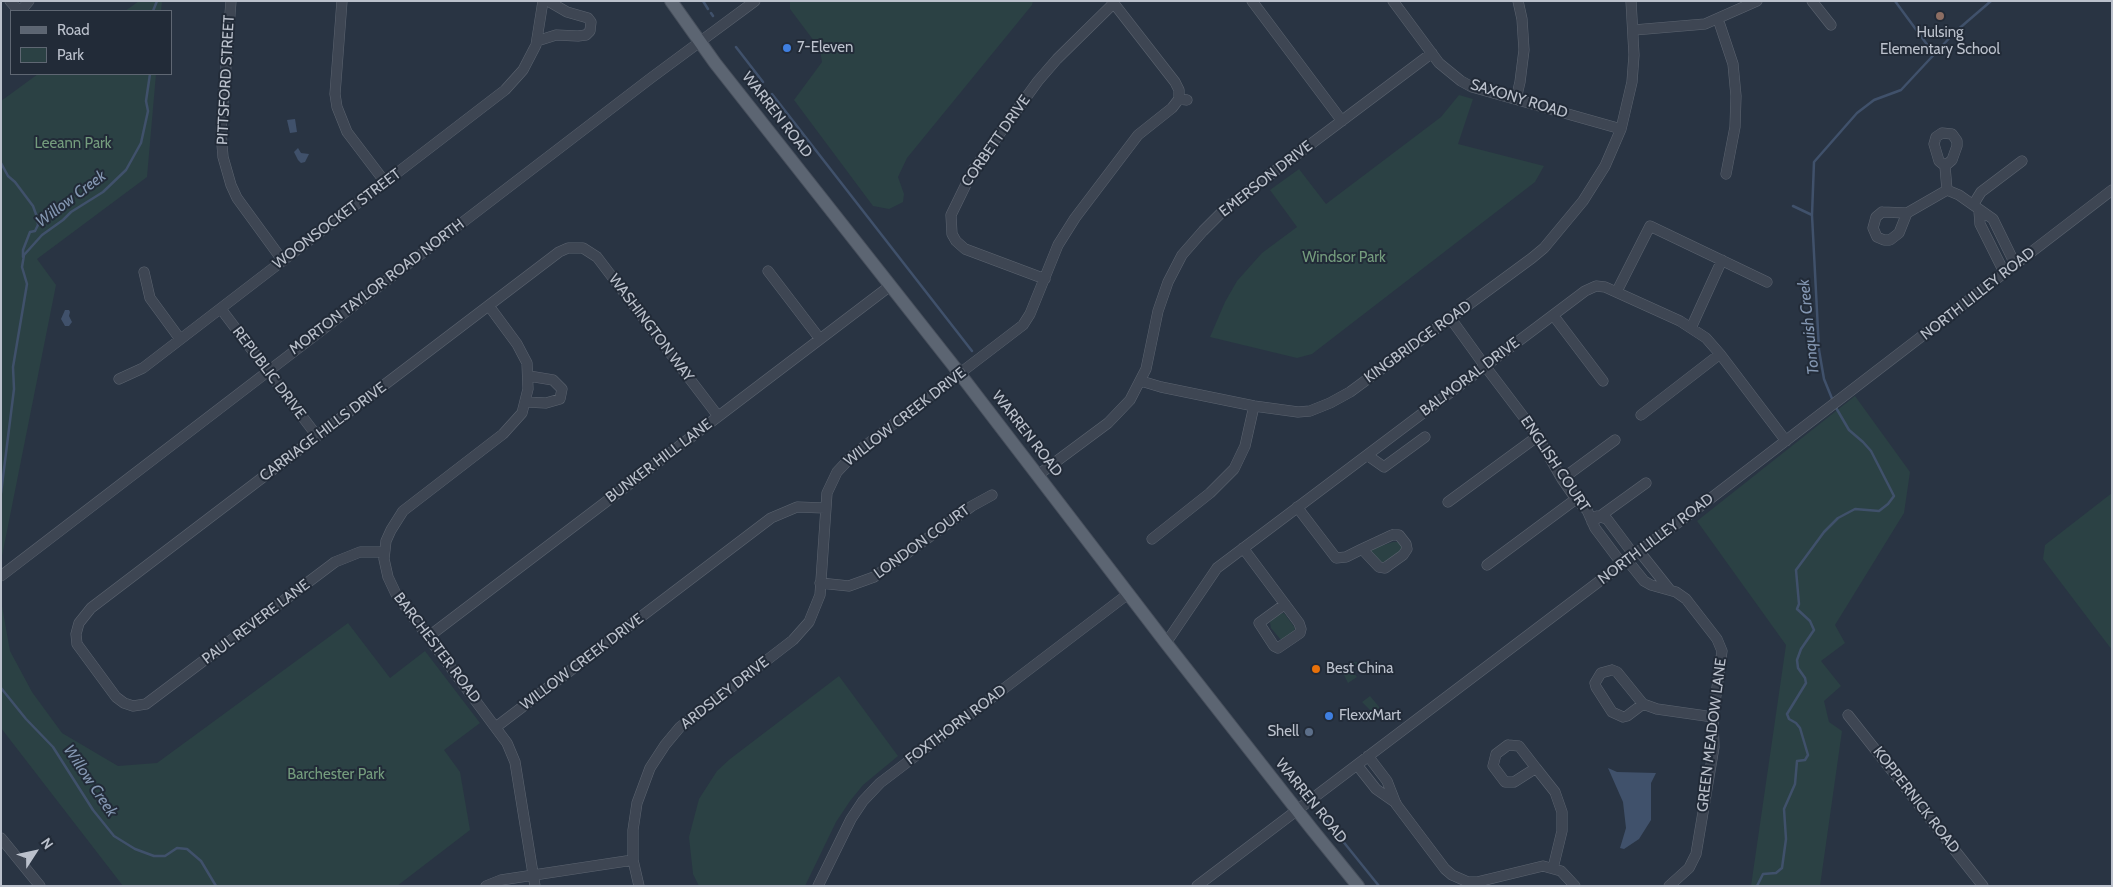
<!DOCTYPE html>
<html>
<head>
<meta charset="utf-8">
<style>
  body { margin:0 }
  #map { position:relative; width:2113px; height:887px; overflow:hidden; background:#293443; font-family:Cabin,sans-serif }
  canvas { display:block }
  .frame { position:absolute; inset:0; border:2px solid #bbc1cc; pointer-events:none }
  .legend { position:absolute; left:10px; top:10px; width:162px; height:65px; box-sizing:border-box; background:#222b38; border:1px solid #5f6773; margin:0; padding:6px 9px; list-style:none; font-size:15px; color:#bbc1cc }
  .legend li { display:flex; align-items:center; gap:10px; height:25px }
  .legend b { width:25px; border:1px solid #5f6773 }
  .north { position:absolute; left:10px; top:827px; width:50px; height:50px; -webkit-text-stroke:4px #222b38; paint-order:stroke; rotate:55deg; font-size:14px; font-weight:700; line-height:20px; text-align:center; color:#bbc1cc }
  .north::after { content:''; display:block; margin:auto; width:18px; height:22px; background:#bbc1cc; clip-path:polygon(50% 0,100% 100%,50% 72%,0 100%) }
</style>
</head>
<body>
<div id="map">
<canvas width="2113" height="887"></canvas>
<div class="frame"></div>
<ul class="legend">
<li><b style="height:6px;background:#5c6572"></b>Road</li>
<li><b style="height:14px;background:#2b4144"></b>Park</li>
</ul>
<div class="north">N</div>
</div>
<script>
const context = document.querySelector('canvas').getContext('2d');
context.lineJoin = 'round';
function paint(path, color) {
  context.fillStyle = color;
  context.fill(path, 'evenodd');
}
function poly(rows) {
  const path = new Path2D();
  for (const r of rows) {
    path.moveTo(r[0], r[1]);
    for (let i = 2; i < r.length; i += 2) path.lineTo(r[i], r[i + 1]);
  }
  return path;
}
function trace(path, color, width, dash) {
  context.strokeStyle = color;
  context.lineWidth = width;
  context.lineCap = dash ? 'butt' : 'round';
  context.setLineDash(dash || []);
  context.stroke(path);
}
function drawText(font, color, halo, rows, align = 'center') {
  context.font = font + ' Cabin,sans-serif';
  context.lineWidth = 4;
  context.setLineDash([]);
  context.textBaseline = 'middle';
  context.strokeStyle = halo;
  context.fillStyle = color;
  for (const [text, x, y, turn = 0] of rows) {
    context.save();
    context.translate(x, y);
    context.rotate((+turn || 0) * Math.PI / 180);
    context.textAlign = isNaN(turn) ? turn : align;
    if (halo) context.strokeText(text, 0, 0);
    context.fillText(text, 0, 0);
    context.restore();
  }
}
const green = poly([
  [139,1,162,1,161,11,125,11],
  [790,1,1033,1,1032,5,907,158,898,177,904,194,903,202,889,209,873,206,794,100,822,62,820,49,790,9],
  [38,74,156,74,147,177,37,259,56,285,1,561,1,101],
  [1459,95,1473,99,1458,144,1544,166,1535,182,1312,354,1297,358,1210,337,1225,302,1237,281,1262,253,1297,227,1270,190,1299,169,1326,204,1441,117],
  [1855,396,1910,472,1904,513,1835,625,1845,643,1821,661,1841,686,1824,701,1829,722,1842,731,1820,886,1751,886,1786,645,1697,521],
  [2112,493,2112,650,2043,559,2045,545],
  [1393,542,1398,542,1402,546,1401,553,1388,562,1381,564,1371,552,1372,549],
  [2,606,10,651,32,692,62,733,118,766,157,763,348,623,390,678,425,651,480,723,444,750,460,772,470,830,397,886,123,886,1,728],
  [1284,613,1295,628,1293,632,1281,640,1271,628,1270,622,1279,614],
  [1354,662,1357,662,1358,664,1351,670,1357,677,1348,683,1343,673,1345,669],
  [839,676,898,756,863,785,850,801,836,822,805,886,699,886,693,874,689,837,699,799,717,771,730,759],
  [1370,696,1380,708,1376,710,1371,711,1362,702]
]);
const water = poly([
  [295,119,297,132,290,133,287,120],
  [298,148,301,153,309,154,305,162,301,163,298,160,294,152],
  [65,310,69,310,70,312,69,316,72,322,69,326,65,326,61,319],
  [1608,768,1617,772,1656,773,1651,783,1651,820,1639,839,1624,849,1620,848,1626,828,1623,802]
]);
const stream = poly([
  [703,1,708,9],
  [1895,1,1934,54],
  [153,11,157,1],
  [711,13,713,16],
  [736,47,763,82],
  [772,94,972,351],
  [1,163,8,176,15,182,33,206,37,217,38,225,35,231,30,232,23,250,23,257],
  [1793,206,1812,215],
  [1833,401,1824,379,1819,350,1812,215,1814,162,1857,113,1874,100,1901,90,1955,32,1991,1],
  [1,493,14,389,13,367,27,284,22,267,24,255,42,235,63,220,71,212,103,192,126,170,141,143,148,111,146,101,150,74],
  [1,688,26,719,53,747,93,810,114,836,135,849,154,856,165,856,177,848,187,849,201,861,216,886],
  [1325,819,1379,886],
  [1757,886,1763,874,1776,873,1782,868,1786,839,1784,809,1795,784,1797,761,1805,760,1808,755,1800,728,1796,723,1789,719,1787,714,1806,683,1805,678,1798,668,1797,660,1801,649,1814,630,1810,621,1797,609,1799,604,1796,570,1824,532,1838,518,1855,509,1879,511,1888,504,1894,496,1871,451,1863,442,1849,430,1835,406]
]);
const minor = poly([
  [10,1,17,9,23,8,29,1],
  [231,1,221,131,223,157,231,185,237,198,283,261],
  [342,1,335,94,337,107,347,132,385,182],
  [1112,1,1175,82,1179,90,1179,99],
  [1252,1,1342,121],
  [1393,1,1439,63,1461,81,1472,87,1621,129],
  [1812,1,1831,25],
  [1718,19,1733,64,1736,96,1735,127,1726,174],
  [1634,30,1705,24,1757,1],
  [537,41,556,35,578,36,586,35,590,31,591,22,588,18,567,12,548,1],
  [1516,99,1520,82,1524,50,1522,19,1518,1],
  [1945,166,1952,160,1957,146,1957,141,1952,134,1942,133,1936,137,1934,144,1939,161,1945,166,1947,190,1959,195,1993,219,2015,264],
  [1973,205,1981,192,2022,161],
  [1979,211,1980,224,2004,272],
  [1882,212,1907,213,1899,233,1890,240,1884,240,1877,237,1873,228,1876,217,1882,212],
  [1907,213,1947,190],
  [768,271,820,339],
  [144,272,150,298,180,339],
  [1045,279,965,249,956,241,952,234,951,215,973,170,1038,81,1057,59,1114,3],
  [1617,291,1650,226,1767,282],
  [489,306,517,344,527,363,528,389,522,413,503,434,403,511,391,530,386,541,384,559,388,577,396,594,507,743,515,762,535,886],
  [221,309,317,436],
  [1553,315,1603,381],
  [1451,319,1482,362],
  [1691,328,1722,260],
  [1485,366,1535,432,1562,479,1576,499,1587,510,1595,528,1622,564],
  [119,379,143,368,505,90,523,70,536,45,543,1],
  [1141,381,1161,387,1254,406,1298,412,1310,411,1330,403,1350,392,1532,258,1544,248,1583,201,1605,166,1621,129,1632,82,1634,55,1631,1],
  [526,402,546,403,560,399,562,389,553,380,529,376],
  [1641,415,1720,354],
  [1367,455,1384,467,1425,437],
  [1038,475,1108,423,1130,400,1146,369,1158,311,1168,282,1182,255,1203,231,1227,207,1432,53],
  [1562,479,1615,440],
  [1448,502,1538,436],
  [1297,507,1336,558,1346,557,1362,549],
  [1597,516,1607,519,1634,555],
  [1592,522,1646,483],
  [1392,535,1399,535,1406,544,1407,549,1403,555,1389,565,1385,568,1379,567,1362,549,1392,535],
  [1152,539,1210,493,1234,469,1245,446,1254,406],
  [1243,548,1299,623,1301,629,1300,633,1278,648,1274,646,1259,623,1285,604],
  [1639,551,1670,590],
  [384,552,360,552,335,562,146,704,133,706,124,703,116,697,77,644,76,634,79,623,91,608,559,252,568,248,583,248,597,257,718,416],
  [1627,560,1644,581,1651,585,1676,592,1686,599,1717,639,1722,651,1713,717,1714,747,1696,854,1689,868,1669,886],
  [1487,565,1576,499],
  [1,576,651,78,755,1],
  [820,583,849,586,874,577,972,506,992,495],
  [428,637,890,286],
  [1166,643,1217,568,1585,291,1596,286,1605,287,1680,321,1706,338,1720,354,1786,441],
  [1612,670,1617,672,1643,704,1627,716,1623,717,1612,712,1596,687,1595,683,1601,673,1612,670],
  [1643,704,1657,709,1713,717],
  [1848,715,1983,886],
  [496,727,771,518,797,507,825,508],
  [1508,745,1519,746,1536,768,1514,782,1505,782,1493,766,1496,754,1508,745],
  [1368,756,1387,781,1396,804,1445,869,1452,875,1468,882,1477,882,1543,866,1561,871,1575,886],
  [1357,765,1376,789,1396,803],
  [1536,768,1555,792,1562,812,1562,831,1553,868],
  [1,838,40,886],
  [486,886,501,880,633,860],
  [639,886,633,860,633,830,637,803,650,768,665,745,680,727,793,640,809,622,820,595,827,493,837,472,853,455,1023,325,1030,314,1058,245,1075,218,1138,135,1172,108,1179,99,1187,100],
  [818,886,851,819,863,801,880,783,1128,594],
  [1197,886,1634,555,1706,502,2112,190]
]);
const major = poly([
  [671,1,715,63,960,374,1166,643,1311,828,1358,886]
]);
const markers = [
  [1940,16,5,"#8d6e63"],
  [787,48,5,"#3f7fe0"],
  [1316,669,5,"#e8710a"],
  [1329,716,5,"#3f7fe0"],
  [1309,732,5,"#5c6f8a"]
];
const poiNames = [
  ["Hulsing",1940,33,"center"],
  ["Elementary School",1940,50,"center"],
  ["7-Eleven",797,48],
  ["Best China",1326,669],
  ["FlexxMart",1339,716],
  ["Shell",1299,732,"right"]
];
const streetNames = [
  ["PITTSFORD STREET",226,80,-87],
  ["SAXONY ROAD",1519,99,17],
  ["WARREN ROAD",777,115,52],
  ["CORBETT DRIVE",996,141,-55],
  ["EMERSON DRIVE",1266,179,-38],
  ["WOONSOCKET STREET",337,219,-37],
  ["MORTON TAYLOR ROAD NORTH",377,287,-37],
  ["NORTH LILLEY ROAD",1978,294,-38],
  ["WASHINGTON WAY",651,328,53],
  ["KINGBRIDGE ROAD",1418,342,-36],
  ["REPUBLIC DRIVE",269,373,53],
  ["BALMORAL DRIVE",1470,377,-37],
  ["WILLOW CREEK DRIVE",905,417,-38],
  ["CARRIAGE HILLS DRIVE",323,432,-37],
  ["WARREN ROAD",1027,434,52],
  ["BUNKER HILL LANE",659,461,-37],
  ["ENGLISH COURT",1555,464,56],
  ["NORTH LILLEY ROAD",1656,539,-37],
  ["LONDON COURT",922,542,-36],
  ["PAUL REVERE LANE",256,622,-37],
  ["BARCHESTER ROAD",437,648,53],
  ["WILLOW CREEK DRIVE",582,662,-37],
  ["ARDSLEY DRIVE",725,693,-38],
  ["FOXTHORN ROAD",956,725,-37],
  ["GREEN MEADOW LANE",1712,735,-83],
  ["KOPPERNICK ROAD",1916,800,52],
  ["WARREN ROAD",1311,801,51]
];
const parkNames = [
  ["Leeann Park",73,144],
  ["Windsor Park",1344,258],
  ["Barchester Park",336,775]
];
const waterNames = [
  ["Willow Creek",71,199,-37],
  ["Tonquish Creek",1809,327,-96],
  ["Willow Creek",90,781,56]
];
paint(green, '#2b4144');
paint(water, '#40516b');
trace(stream, '#40516b', 2.5);
trace(minor, '#5c6470', 11);
trace(major, '#474f5c', 14);
trace(minor, '#3e4653', 10);
trace(major, '#5c6572', 12);
for (const [x, y, r, color] of markers) {
  const dot = new Path2D();
  dot.arc(x, y, r, 0, 2 * Math.PI);
  context.fillStyle = color;
  context.fill(dot);
  trace(dot, '#222b38', 2);
}
drawText('15px', '#bbc1cc', '#222b38', poiNames, 'left');
drawText('15px', '#bbc1cc', '#222b38', streetNames);
drawText('15px', '#749c7d', '#222b38', parkNames);
drawText('italic 16px', '#8497b2', '#222b38', waterNames);
</script>
</body>
</html>
